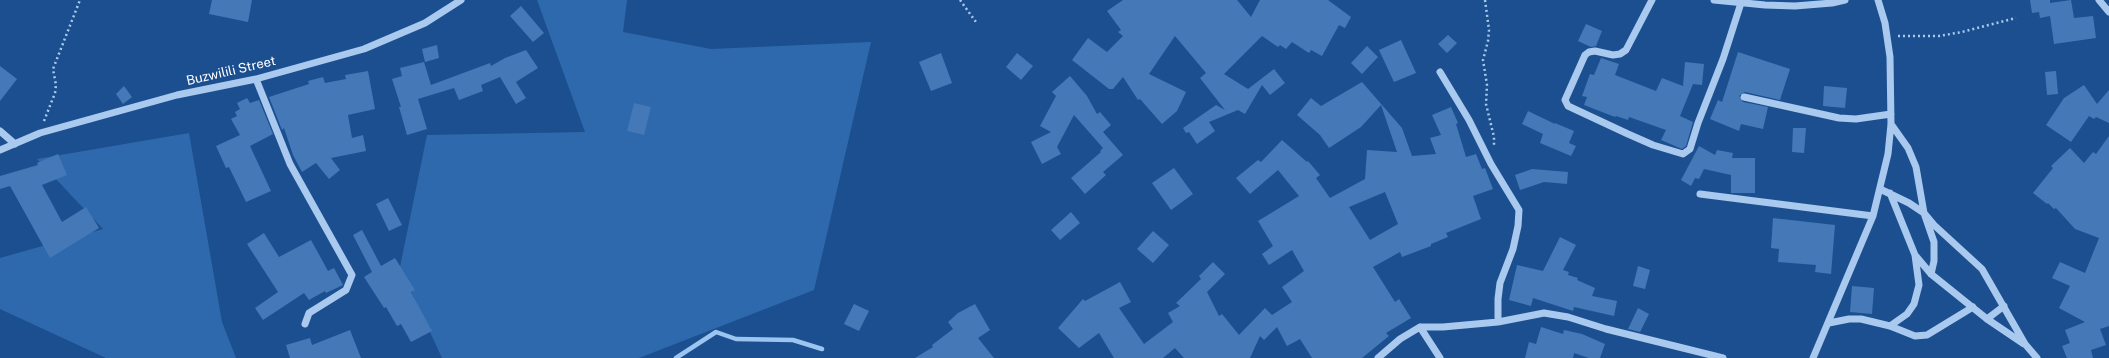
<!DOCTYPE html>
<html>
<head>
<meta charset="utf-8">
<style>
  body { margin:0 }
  canvas { display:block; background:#1b4f8f }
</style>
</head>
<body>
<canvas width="2109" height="358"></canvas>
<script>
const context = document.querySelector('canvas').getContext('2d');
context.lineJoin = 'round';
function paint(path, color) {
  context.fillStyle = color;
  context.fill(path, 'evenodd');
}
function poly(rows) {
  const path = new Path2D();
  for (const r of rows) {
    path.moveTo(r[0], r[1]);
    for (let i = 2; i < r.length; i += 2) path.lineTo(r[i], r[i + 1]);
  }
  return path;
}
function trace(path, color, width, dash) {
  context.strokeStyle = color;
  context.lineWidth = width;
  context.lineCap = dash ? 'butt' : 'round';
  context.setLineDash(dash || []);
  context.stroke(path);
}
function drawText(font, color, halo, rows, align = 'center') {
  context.font = font + ' "Public Sans",sans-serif';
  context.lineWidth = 3;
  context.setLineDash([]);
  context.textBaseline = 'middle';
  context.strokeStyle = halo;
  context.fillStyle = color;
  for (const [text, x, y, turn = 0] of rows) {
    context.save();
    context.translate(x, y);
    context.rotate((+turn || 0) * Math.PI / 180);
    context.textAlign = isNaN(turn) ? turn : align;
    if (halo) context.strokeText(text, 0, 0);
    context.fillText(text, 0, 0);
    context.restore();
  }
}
const green = poly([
  [537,0,627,0,623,32,711,49,871,42,814,290,639,358,442,358,400,267,427,135,585,132],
  [189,133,222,322,236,358,106,358,0,309,0,258,103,229,37,159]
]);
const stream = poly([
  [676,358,716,332,736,339,793,340,822,349]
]);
const building = poly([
  [212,0,252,0,248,22,209,14],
  [1123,0,1237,0,1251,17,1260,0,1328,0,1351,17,1345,28,1339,25,1322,56,1311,50,1309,53,1292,42,1286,49,1280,45,1278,47,1262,36,1224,74,1248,89,1274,69,1285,83,1270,95,1262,85,1245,114,1238,110,1209,122,1215,131,1197,144,1189,132,1186,133,1183,128,1216,105,1225,110,1200,78,1206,73,1175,36,1149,74,1186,92,1177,111,1162,124,1140,99,1138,100,1123,77,1113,89,1109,89,1072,60,1088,38,1107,52,1123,36,1118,32,1121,30,1107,11],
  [2030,0,2050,0,2050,3,2071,0,2074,18,2093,16,2096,38,2054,44,2050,16,2040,18,2039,12,2032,13],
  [521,6,544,33,533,42,510,16],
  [1586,24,1602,31,1596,46,1591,47,1578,41],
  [1448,35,1457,43,1447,53,1438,44],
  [1401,40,1416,73,1394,82,1379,50],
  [437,45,439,58,425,62,422,49],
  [1367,46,1378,57,1362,74,1351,63],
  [526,50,538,68,516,82,526,98,516,104,500,77,481,85,483,91,459,100,454,88,418,99,427,129,407,135,399,107,401,107,392,79,402,76,400,68,424,62,431,85,490,63,491,66,505,58],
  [1738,52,1790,69,1780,100,1745,92,1739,96,1743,102,1768,107,1763,129,1741,124,1739,131,1710,119,1718,100,1722,102],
  [941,53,952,83,931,91,919,62],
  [1017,53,1033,66,1021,80,1006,67],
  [1601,58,1619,64,1615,75,1656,91,1662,78,1683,86,1685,62,1704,64,1702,85,1693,84,1680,116,1693,122,1686,146,1682,149,1661,140,1666,130,1629,117,1628,120,1616,116,1615,117,1584,105,1587,97,1582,96,1590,74,1594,75],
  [0,66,17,79,0,101],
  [368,71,375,109,348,115,352,138,363,135,366,151,331,158,340,170,329,179,316,163,302,172,293,155,284,128,282,130,269,97,309,84,308,81,323,77,325,83,346,79,345,75],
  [2056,71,2058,94,2047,95,2045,72],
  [1070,76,1087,96,1097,114,1100,112,1111,125,1103,132,1123,155,1103,172,1106,175,1085,194,1071,178,1101,152,1100,151,1103,148,1074,115,1057,147,1061,154,1042,164,1031,142,1051,132,1040,126,1056,96,1052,92],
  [1362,82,1402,128,1412,156,1436,154,1430,138,1441,135,1432,115,1451,107,1458,123,1456,124,1466,157,1476,154,1482,169,1485,168,1493,189,1473,196,1481,219,1446,233,1448,237,1431,244,1431,246,1402,257,1400,252,1373,267,1395,302,1399,299,1411,318,1386,333,1389,336,1362,358,1312,358,1300,339,1287,346,1277,327,1264,340,1260,336,1250,358,1184,358,1175,348,1163,358,1114,358,1099,333,1079,348,1058,328,1083,299,1085,301,1120,282,1131,302,1119,308,1144,344,1173,322,1168,313,1180,306,1176,303,1201,279,1199,276,1213,262,1225,274,1207,292,1219,316,1222,314,1239,335,1265,308,1272,315,1292,302,1282,287,1304,271,1292,250,1269,265,1262,254,1273,246,1258,221,1299,196,1278,170,1250,194,1236,178,1258,160,1261,162,1282,140,1307,162,1308,161,1320,175,1316,178,1330,198,1365,179,1367,150,1397,152,1381,105,1361,127,1329,148,1320,135,1297,115,1311,98,1321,106],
  [1385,192,1398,224,1370,240,1349,207],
  [2084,85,2097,104,2109,90,2109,123,2096,117,2094,119,2089,116,2071,142,2046,125,2064,98],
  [124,86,132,97,123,104,116,94],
  [1824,86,1847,88,1845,108,1823,106],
  [247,98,250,103,259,100,273,134,250,146,271,191,246,202,229,167,226,168,216,146,240,135,231,119,237,116,235,112,240,109,237,103],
  [634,103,651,107,644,135,627,131],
  [1528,111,1555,124,1555,123,1574,131,1569,143,1576,146,1571,156,1540,143,1543,134,1522,124],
  [1793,128,1806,128,1804,153,1792,152],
  [2109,136,2109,326,2100,329,2106,345,2091,350,2093,358,2067,358,2062,346,2070,343,2065,330,2085,322,2059,308,2070,286,2052,278,2060,262,2085,273,2099,238,2075,229,2056,208,2054,209,2048,203,2047,204,2033,193,2053,168,2051,166,2070,148,2084,163,2093,152,2096,154],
  [1699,146,1715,155,1717,150,1733,153,1732,158,1755,158,1755,193,1731,193,1731,175,1704,169,1699,179,1695,178,1691,186,1681,180],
  [58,154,67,175,42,185,62,222,86,207,99,228,50,258,10,186,0,189,0,176,38,165,37,163],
  [1174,168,1193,194,1171,210,1152,183],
  [1532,169,1568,172,1567,184,1544,182,1520,190,1515,175],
  [388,198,402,225,389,231,376,204],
  [1071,212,1080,223,1060,240,1051,230],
  [1773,218,1835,225,1831,274,1815,272,1816,265,1778,262,1779,249,1771,248],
  [362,230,381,266,395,258,415,290,411,292,432,331,411,342,401,324,397,326,386,307,384,308,364,277,372,272,353,235],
  [1153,231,1169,245,1153,263,1137,249],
  [264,233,279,257,311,240,328,271,334,268,343,285,326,293,325,291,309,300,304,293,263,320,255,308,278,292,247,244],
  [1560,237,1576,245,1563,270,1569,272,1568,275,1578,278,1577,280,1595,288,1592,296,1617,301,1614,316,1574,307,1573,311,1533,298,1531,306,1509,300,1517,265,1543,271],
  [1638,266,1650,270,1645,289,1633,286],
  [1852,286,1874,288,1872,314,1850,312],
  [854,304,869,311,859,331,844,324],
  [975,304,990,330,978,338,994,358,915,358,933,347,932,345,953,329,948,322,958,313],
  [1638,308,1649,314,1640,332,1628,329],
  [1541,327,1563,334,1564,330,1582,334,1605,344,1600,358,1589,358,1574,353,1573,358,1525,358,1529,342,1536,344],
  [350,330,361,358,290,358,286,345,310,338,312,345]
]);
const path = poly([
  [960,0,976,22],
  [1485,0,1489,30,1488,41,1483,60,1487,85,1486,104,1494,137,1494,145],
  [1898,36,1939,36,1962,32,2016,18],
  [44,121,55,93,56,85,53,69,80,0]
]);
const minor = poly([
  [1652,0,1626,50,1620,54,1613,55,1595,51,1589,52,1585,55,1565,100,1568,106,1628,134,1653,145,1683,154,1690,149,1698,123,1723,59,1741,3],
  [1714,0,1765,5,1795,6,1832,3,1845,0],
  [2099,0,2109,12],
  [1440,72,1469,120,1491,164,1519,210,1518,226,1513,249,1500,283,1498,299,1498,322],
  [256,79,290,164,352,275,346,290,309,313,305,324],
  [1744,97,1839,118,1856,119,1891,114],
  [1891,124,1908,148,1916,167,1924,213,1934,242,1934,261,1931,274],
  [0,131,15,144],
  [0,150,40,133,177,95,256,79,364,49,425,23,461,0],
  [1880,189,1909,203,1924,213,1934,225,1982,269,2025,344,2037,358],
  [1890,193,1915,255,1931,274,1987,319,2024,344],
  [1700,194,1873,216],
  [1987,319,2004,306],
  [1829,323,1849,319,1861,319,1890,326,1915,336,1927,335,1973,307],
  [1890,326,1907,314,1914,304,1919,285,1915,255],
  [1420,327,1440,358],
  [1378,358,1400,339,1420,327,1443,327,1498,322,1544,313,1568,317,1606,329,1723,358],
  [1813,358,1873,216,1888,154,1891,124,1890,57,1885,23,1878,0]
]);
const streetNames = [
  ["Buzwilili Street",231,71,-13]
];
paint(green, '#2e69ad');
trace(stream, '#9cc4f0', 4.5);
paint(building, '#4478b7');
trace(path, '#a9c9ee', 2.5, [2, 3]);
trace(minor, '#a9c9ee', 7);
drawText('13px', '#fff', '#1b4f8f', streetNames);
</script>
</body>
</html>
